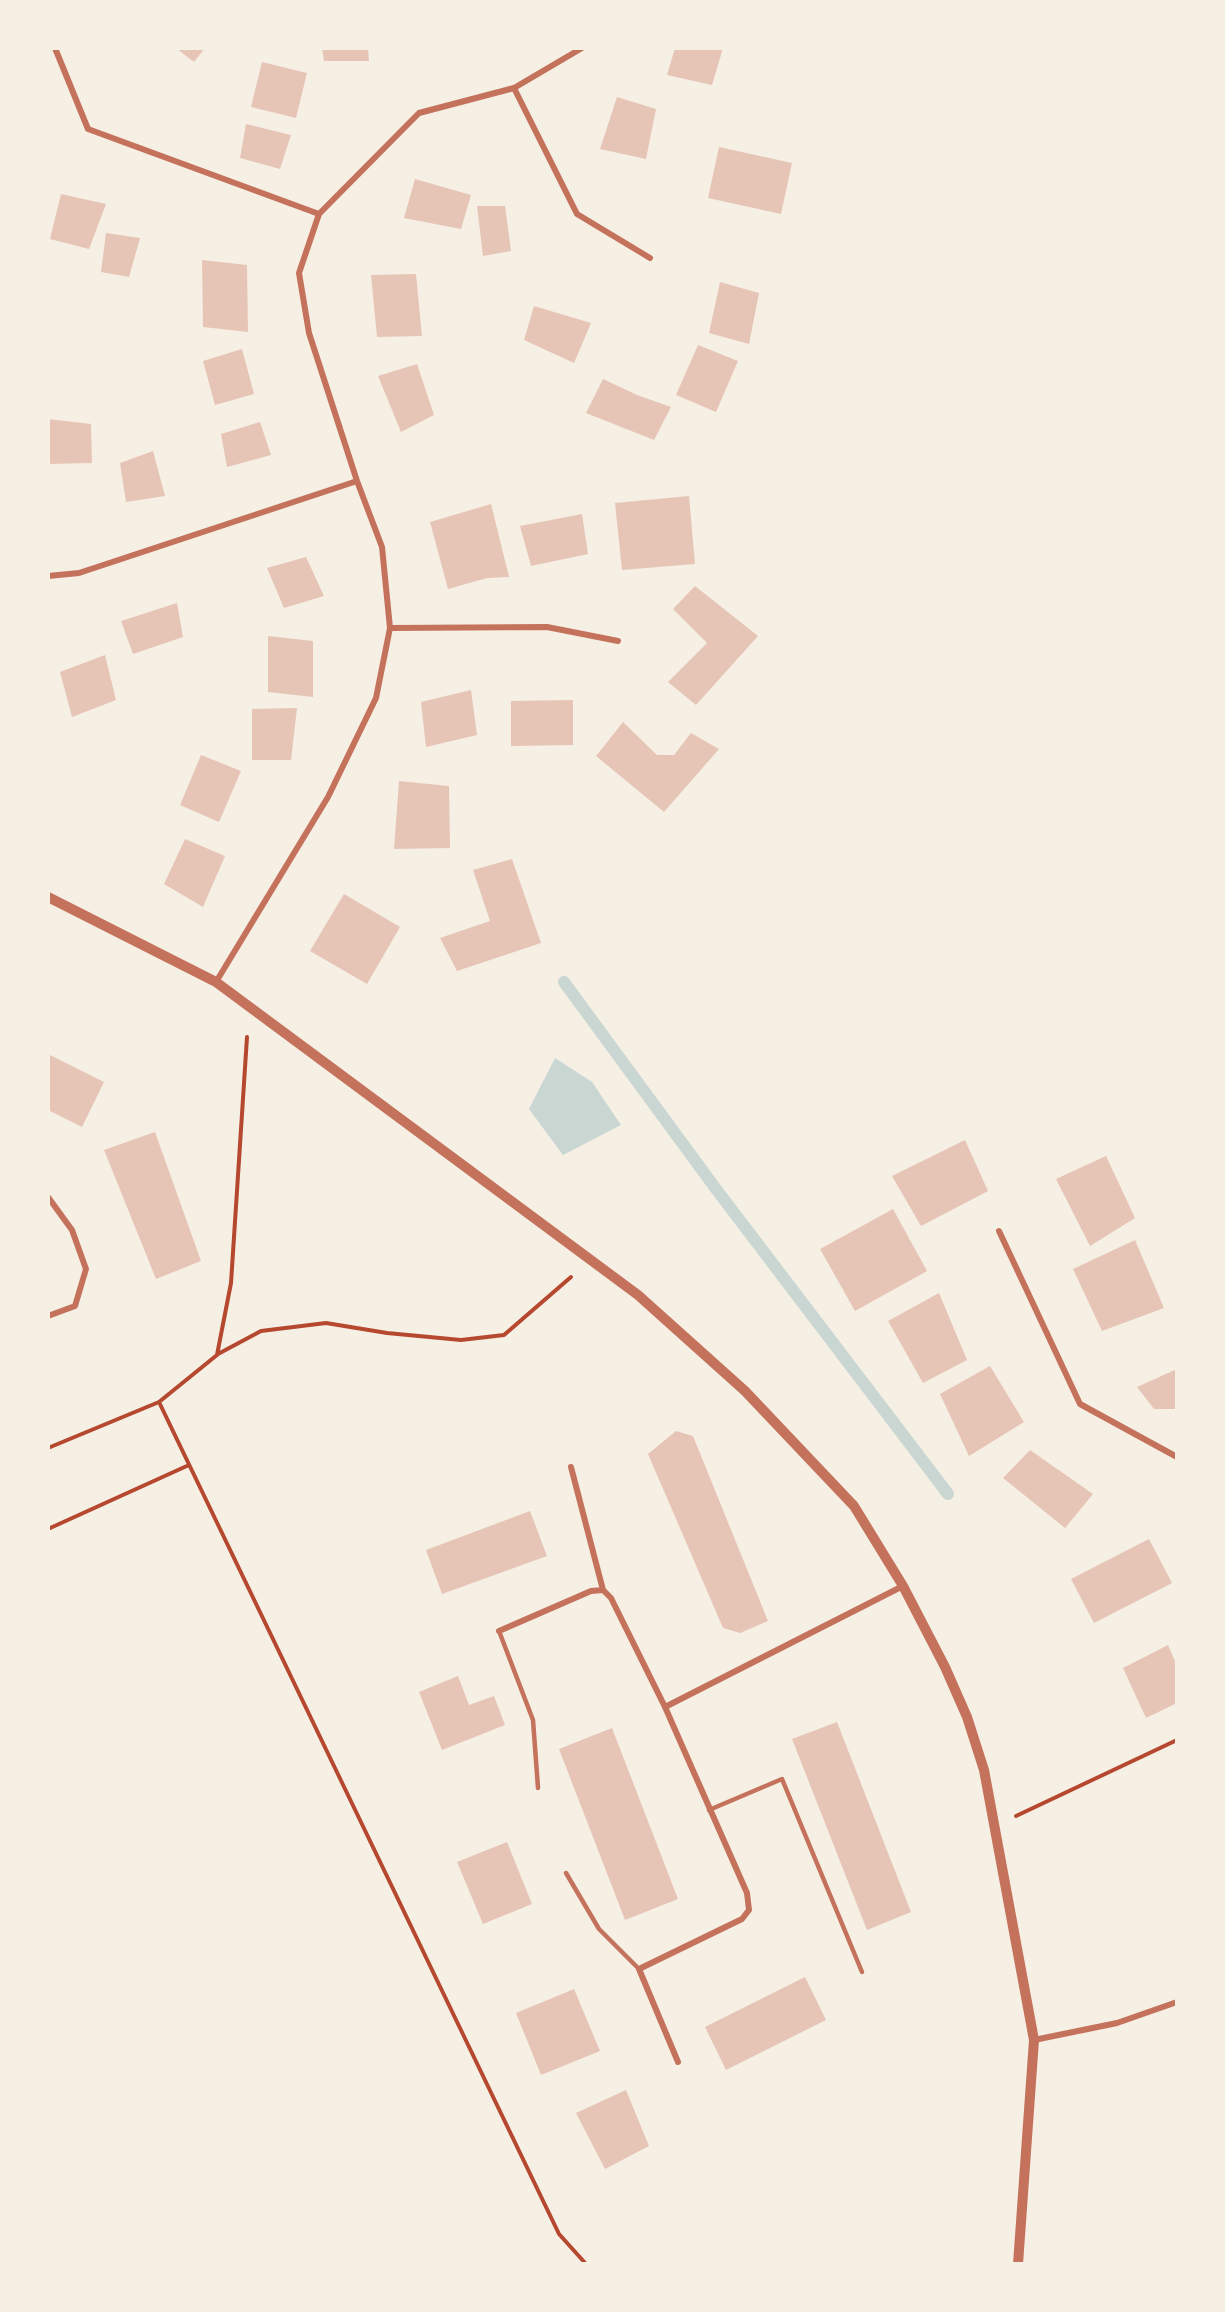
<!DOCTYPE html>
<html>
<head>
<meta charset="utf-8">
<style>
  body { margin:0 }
  #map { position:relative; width:1225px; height:2312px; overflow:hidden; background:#f6efe4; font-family:Georgia,serif }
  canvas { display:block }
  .frame { position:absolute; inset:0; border:50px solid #f6efe4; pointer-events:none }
</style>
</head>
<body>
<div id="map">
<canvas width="1225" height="2312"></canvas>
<div class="frame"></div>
</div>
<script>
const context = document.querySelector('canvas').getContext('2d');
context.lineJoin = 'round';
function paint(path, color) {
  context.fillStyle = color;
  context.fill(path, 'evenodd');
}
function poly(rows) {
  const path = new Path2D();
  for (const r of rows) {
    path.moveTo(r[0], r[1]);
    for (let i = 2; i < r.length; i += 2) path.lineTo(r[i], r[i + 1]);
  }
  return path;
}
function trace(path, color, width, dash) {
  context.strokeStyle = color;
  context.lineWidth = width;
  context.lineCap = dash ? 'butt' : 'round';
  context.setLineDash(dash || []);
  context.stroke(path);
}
const water = poly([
  [555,1058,592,1082,621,1125,563,1155,529,1109]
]);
const stream = poly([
  [564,982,716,1189,948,1494]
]);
const building = poly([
  [176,48,205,48,194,62],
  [322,48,368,48,369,61,324,61],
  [675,48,723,48,712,85,667,75],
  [262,62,307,73,296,118,251,107],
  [617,97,656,109,646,159,600,149],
  [246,124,291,135,280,169,240,158],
  [719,147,792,163,781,214,708,198],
  [415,179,471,195,461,229,404,218],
  [61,194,106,204,89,249,50,239],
  [477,206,505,206,511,251,483,256],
  [106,233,140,238,129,277,101,272],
  [202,260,247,265,248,332,203,327],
  [416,274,422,336,377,337,371,275],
  [720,282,759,293,749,344,709,333],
  [534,306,591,323,574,363,524,340],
  [698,345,738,361,716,412,676,395],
  [242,349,254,394,215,405,203,361],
  [417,364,434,415,401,432,378,376],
  [603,379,637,395,671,407,654,440,586,413],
  [48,419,91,424,92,463,48,464],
  [260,422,271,455,227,467,221,434],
  [153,451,165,496,126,502,120,463],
  [689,496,695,564,622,570,615,503],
  [491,504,509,577,487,578,448,589,430,522],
  [582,514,588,554,531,566,520,526],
  [306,557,324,596,284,608,267,568],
  [695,586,758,636,696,705,668,682,707,643,673,609],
  [177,603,183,637,133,654,121,621],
  [268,636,313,641,313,697,268,692],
  [105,655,116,700,72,717,60,672],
  [471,690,477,735,426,747,421,702],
  [573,700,573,745,511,746,511,701],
  [297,708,291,760,252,760,252,709],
  [623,722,657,755,674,755,691,733,719,749,664,812,596,756],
  [201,755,241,771,219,822,180,805],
  [399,781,449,786,450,848,394,849],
  [185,839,225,856,203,907,164,884],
  [512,859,541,943,457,971,440,938,490,921,473,870],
  [344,894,400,927,367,984,310,951],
  [48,1054,104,1082,82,1127,48,1110],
  [155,1132,201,1261,156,1279,104,1150],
  [965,1140,988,1191,921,1226,892,1176],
  [1106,1156,1135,1218,1090,1246,1056,1179],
  [893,1209,927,1271,855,1311,820,1249],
  [1135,1240,1164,1308,1102,1331,1073,1269],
  [939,1293,967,1360,923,1383,888,1321],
  [990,1366,1024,1422,969,1456,940,1394],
  [1177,1369,1177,1409,1154,1409,1137,1387],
  [676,1431,693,1436,768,1621,740,1633,723,1628,648,1454],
  [1030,1450,1093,1494,1065,1528,1003,1478],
  [530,1511,547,1556,442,1594,426,1550],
  [1149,1539,1172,1583,1094,1623,1071,1579],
  [1168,1645,1177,1666,1177,1703,1146,1718,1123,1668],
  [458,1676,469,1705,494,1696,505,1725,442,1750,419,1692],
  [837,1722,911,1912,867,1930,792,1739],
  [612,1728,678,1899,625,1920,559,1749],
  [507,1842,532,1904,483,1924,457,1862],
  [805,1977,826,2020,726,2070,705,2027],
  [574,1989,600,2051,541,2075,516,2013],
  [626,2090,649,2146,605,2169,576,2113]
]);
const path = poly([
  [218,1354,261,1331,326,1323,387,1333,461,1340,504,1335,571,1277],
  [159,1402,559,2234,586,2264],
  [48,1448,159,1402,217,1355,231,1283,247,1037],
  [48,1529,189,1465],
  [1016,1816,1177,1740]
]);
const service = poly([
  [499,1631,533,1720,538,1788],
  [709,1810,782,1779,862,1972],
  [566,1873,599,1929,639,1969]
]);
const minor = poly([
  [55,48,88,129,319,214],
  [514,88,577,214,650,258],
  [48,576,79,573,357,481],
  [390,628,547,627,618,641],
  [216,982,328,797,376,698,390,628,382,547,357,481,309,333,299,273,319,214,419,113,514,88,582,48],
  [48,1197,72,1230,86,1269,75,1306,48,1316],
  [999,1231,1080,1404,1177,1457],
  [571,1467,603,1590],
  [499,1631,591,1591,603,1590,611,1598,665,1707,747,1893,749,1910,742,1919,639,1969,678,2062],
  [665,1707,903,1586],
  [1034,2040,1117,2023,1177,2002]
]);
const tertiary = poly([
  [48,897,216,982,638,1295,745,1391,854,1506,903,1586,945,1667,967,1717,984,1770,1034,2040,1018,2264]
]);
paint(water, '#c9d6d2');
trace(stream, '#c9d6d2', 12);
paint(building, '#e6c5b7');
trace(path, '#b5482f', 4);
trace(service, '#c5725c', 4.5);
trace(minor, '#c5725c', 6);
trace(tertiary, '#c5725c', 10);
</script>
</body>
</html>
